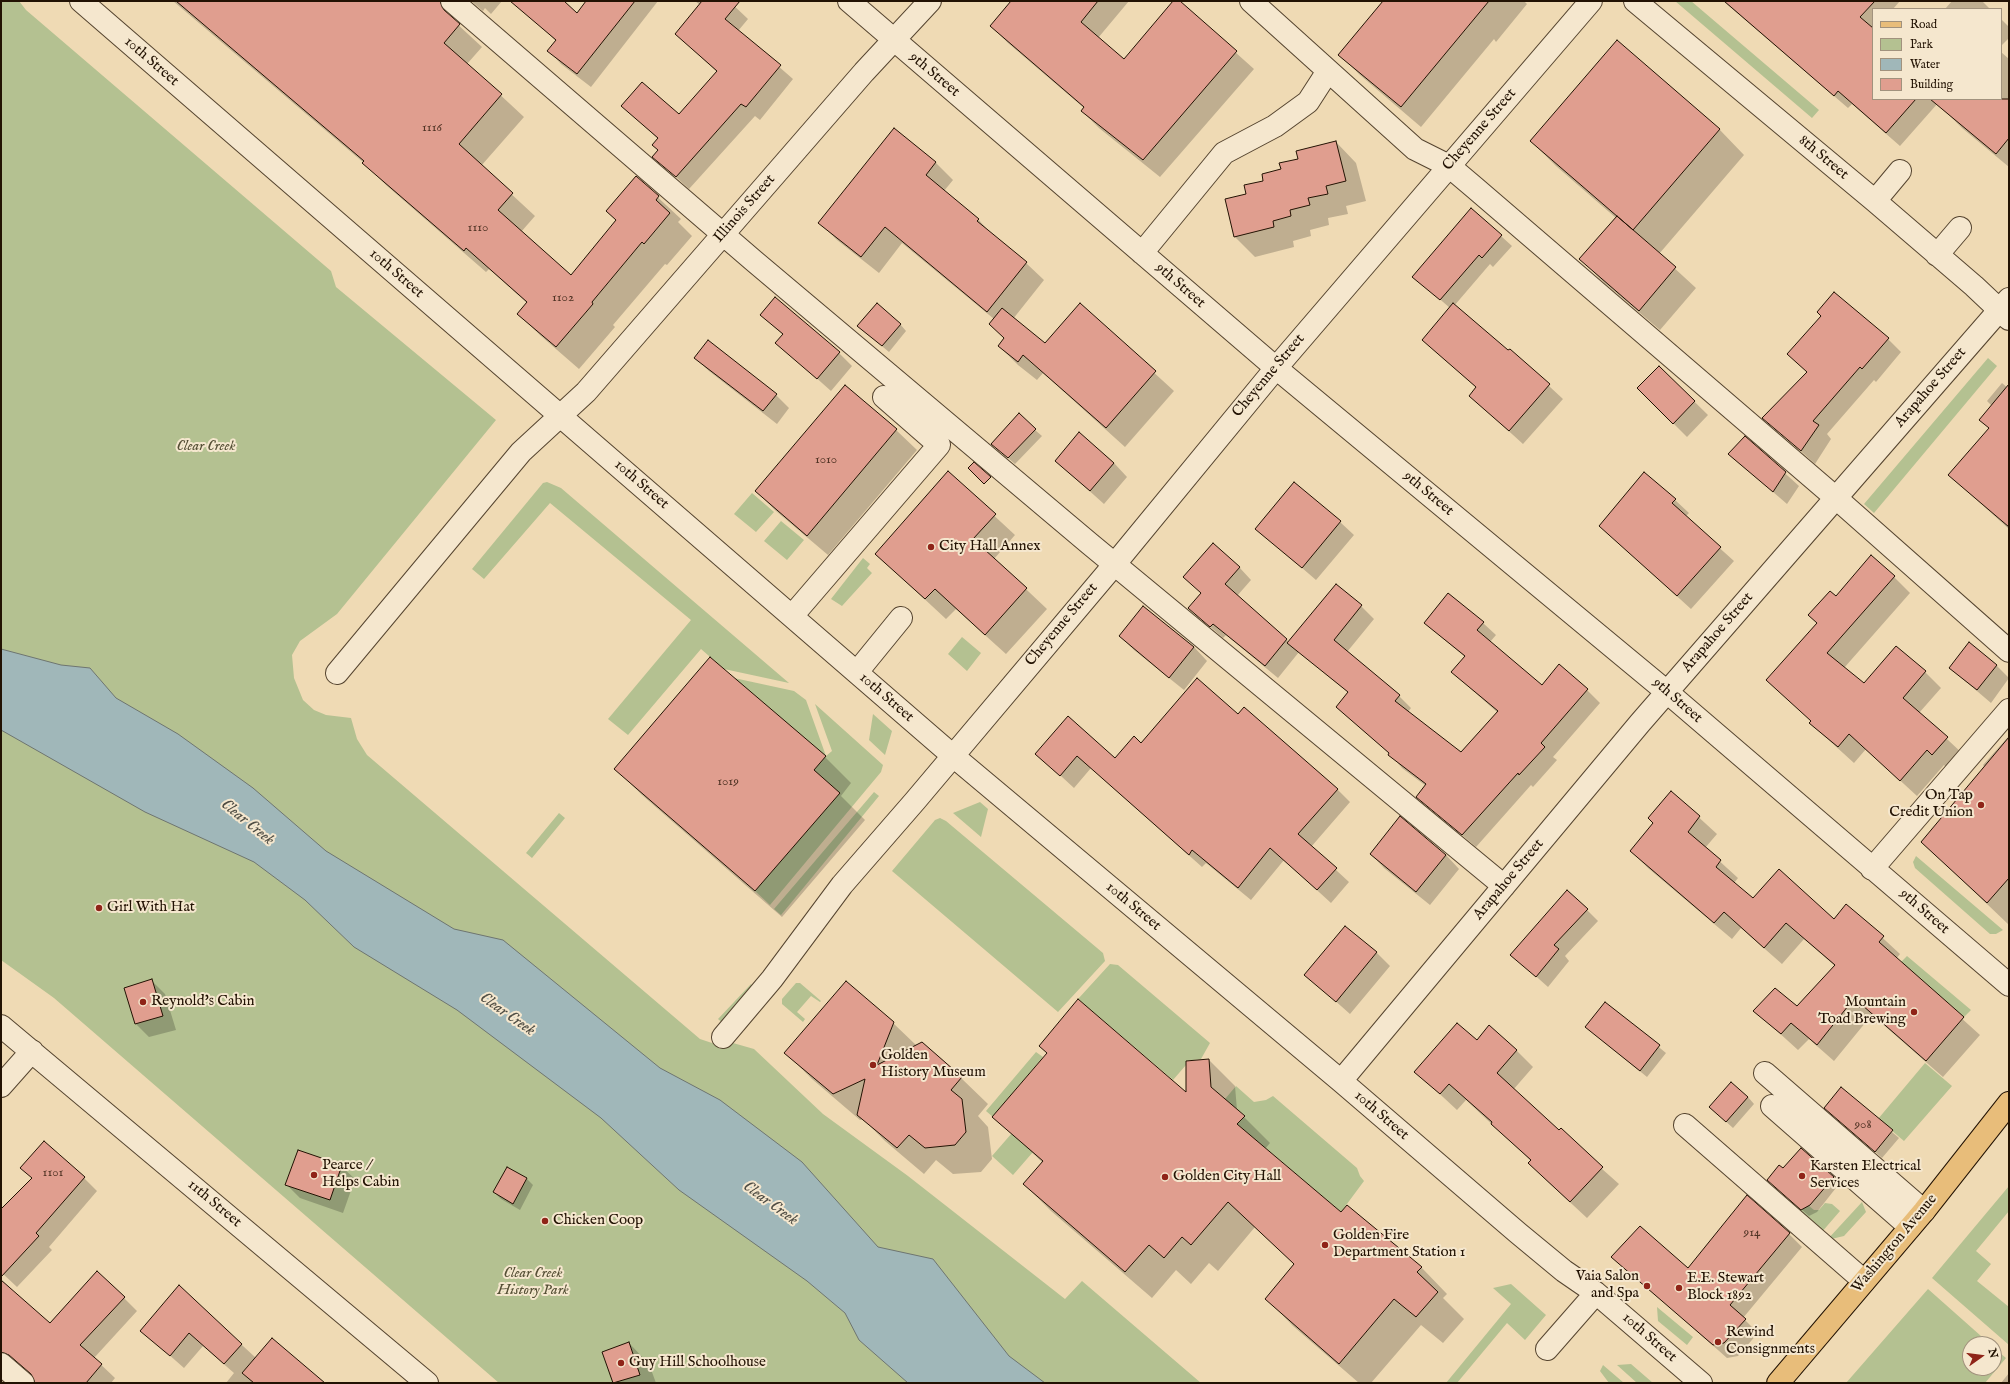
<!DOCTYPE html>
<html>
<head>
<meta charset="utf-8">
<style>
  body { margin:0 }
  #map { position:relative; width:2010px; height:1384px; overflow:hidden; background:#efdab4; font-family:"IM FELL English",serif }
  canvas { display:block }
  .frame { position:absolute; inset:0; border:2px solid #221203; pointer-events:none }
  .legend { position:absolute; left:1872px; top:8px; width:130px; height:92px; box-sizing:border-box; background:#f5e7ce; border:1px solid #a1927d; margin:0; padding:5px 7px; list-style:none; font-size:12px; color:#221203 }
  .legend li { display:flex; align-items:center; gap:8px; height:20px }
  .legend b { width:20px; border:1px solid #a1927d }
  .north { position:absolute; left:1962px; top:1336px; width:40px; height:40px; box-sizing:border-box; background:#f5e7ce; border:1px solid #a1927d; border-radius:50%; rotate:76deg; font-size:11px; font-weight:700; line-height:16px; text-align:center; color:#221203 }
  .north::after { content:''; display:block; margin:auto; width:14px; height:18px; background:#8f2418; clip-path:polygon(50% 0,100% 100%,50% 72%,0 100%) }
</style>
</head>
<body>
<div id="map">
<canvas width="2010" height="1384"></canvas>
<div class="frame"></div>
<ul class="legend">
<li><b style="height:5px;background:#e8bd7a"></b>Road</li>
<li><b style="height:11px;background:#b4c191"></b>Park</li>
<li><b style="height:11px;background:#a0b7b9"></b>Water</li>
<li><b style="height:11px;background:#e09e8f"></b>Building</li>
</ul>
<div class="north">N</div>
</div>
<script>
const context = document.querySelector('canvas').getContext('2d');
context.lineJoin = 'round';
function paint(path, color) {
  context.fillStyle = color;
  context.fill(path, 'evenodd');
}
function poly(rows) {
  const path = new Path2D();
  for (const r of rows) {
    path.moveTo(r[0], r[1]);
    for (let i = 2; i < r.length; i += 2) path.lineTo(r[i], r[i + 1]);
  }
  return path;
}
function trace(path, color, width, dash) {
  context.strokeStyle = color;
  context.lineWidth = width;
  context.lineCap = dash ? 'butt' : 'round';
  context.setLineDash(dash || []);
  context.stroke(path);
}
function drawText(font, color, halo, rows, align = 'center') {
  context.font = font + ' "IM FELL English",serif';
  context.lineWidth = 4;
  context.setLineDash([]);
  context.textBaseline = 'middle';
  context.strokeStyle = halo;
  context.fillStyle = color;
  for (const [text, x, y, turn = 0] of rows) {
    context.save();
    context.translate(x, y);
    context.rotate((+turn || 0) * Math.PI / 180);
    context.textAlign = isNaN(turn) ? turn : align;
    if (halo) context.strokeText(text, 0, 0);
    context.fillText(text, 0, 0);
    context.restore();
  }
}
const green = poly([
  [1,1,19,1,26,10,331,271,336,287,496,420,337,614,300,641,292,655,294,678,303,700,314,710,326,715,351,718,357,739,367,755,700,1039,718,1045,733,1043,754,1049,823,1114,908,1176,1065,1299,1082,1281,1201,1383,499,1383,54,998,1,960],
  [1675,1,1691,1,1819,110,1812,118],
  [1988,358,1997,366,1874,513,1864,504],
  [547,482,561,488,789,683,724,669,701,649,628,735,608,719,691,620,550,503,484,579,472,569,543,483],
  [752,493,774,512,756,532,734,514],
  [781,521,804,540,787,560,764,541],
  [863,558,870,564,867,568,872,573,842,606,831,599],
  [962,637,981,653,967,671,948,654],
  [734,678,794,691,806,700,826,756,832,751,815,704,883,765,881,772,770,905,755,891,814,770,825,756],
  [873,714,892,731,885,755,869,740],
  [874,792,879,796,781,915,774,909],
  [980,802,988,809,981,837,953,813],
  [559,813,565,818,532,858,526,853],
  [940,818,946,821,1103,953,1105,961,1058,1012,892,871,935,820],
  [1916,856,2003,930,1996,934,1990,934,1915,868,1913,862],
  [1907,956,1971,1010,1964,1017,1901,962],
  [1110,964,1118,965,1210,1043,1201,1059,1186,1061,1186,1065,1173,1080,1078,999],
  [796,983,800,983,821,1001,820,1002,811,996,797,1012,805,1019,803,1022,782,1004,782,999],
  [751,984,755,989,725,1025,718,1019],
  [1036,1052,1043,1057,993,1117,986,1111],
  [1925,1063,1952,1086,1904,1141,1878,1119],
  [1236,1086,1254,1102,1266,1100,1273,1096,1357,1168,1360,1176,1364,1181,1341,1212,1237,1124,1244,1115,1225,1099],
  [1012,1133,1033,1152,1013,1175,992,1156],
  [2009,1186,2009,1211,1976,1251,1991,1264,1977,1281,2009,1307,2009,1345,1932,1278],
  [1794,1194,1814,1210,1819,1210,1825,1203,1832,1204,1840,1211,1821,1233,1786,1203],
  [1862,1202,1866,1212,1844,1236,1827,1240],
  [1511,1284,1546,1315,1525,1340,1507,1323,1457,1383,1446,1383,1511,1304,1493,1288],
  [1928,1289,1990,1344,1970,1344,1970,1368,1994,1368,1994,1348,2006,1358,1985,1383,1846,1383],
  [1657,1307,1693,1337,1687,1345,1658,1321],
  [1631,1364,1653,1383,1637,1383,1617,1365],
  [1603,1365,1624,1383,1609,1383,1600,1371]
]);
const water = poly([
  [1,649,61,665,90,668,116,698,178,734,253,788,326,851,454,929,503,940,660,1068,720,1100,802,1162,878,1247,933,1259,1009,1356,1045,1383,908,1383,859,1340,845,1313,807,1281,679,1190,601,1118,457,1010,354,947,305,900,254,862,145,812,1,730,1,649]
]);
const shadow = poly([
  [173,1,407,1,442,10,482,47,467,64,524,117,481,166,535,216,521,232,571,276,617,221,636,177,681,219,678,222,692,236,667,265,665,264,613,325,615,327,579,369,541,336,518,314,527,303,489,269,486,272,386,185,364,163],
  [471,1,502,1,491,14,485,8,483,11],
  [548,1,562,1,577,14,588,1,658,1,591,87,561,64,549,51,556,41,533,19],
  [695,1,729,1,748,19,738,31,793,79,760,120,755,116,689,189,654,157,659,151,658,139,623,106,679,115,717,72,676,34,700,5],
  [1013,1,1129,1,1098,38,1124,61,1175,1,1178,1,1254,69,1160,177,1099,128,1082,111,1084,108,1008,43,991,26],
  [1384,1,1524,1,1527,4,1496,42,1494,39,1421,127,1360,75,1340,55],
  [1723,1,1900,1,1893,9,1873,9,1873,99,1934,99,1938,103,1900,146,1852,104,1848,108],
  [1952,1,1982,1,1990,9,1945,9],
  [2001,19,2009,27,2009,38,2001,46],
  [2001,52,2009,59,2009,167,1962,128,1942,108,1949,99,2001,99],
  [894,129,936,163,953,180,944,191,978,219,995,238,1026,263,1044,280,1013,319,1045,345,1080,305,1174,391,1125,447,1043,373,1037,380,1018,365,999,346,1005,339,994,319,902,243,879,273,837,240,820,223],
  [1719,129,1744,155,1659,254,1696,288,1660,330,1601,280,1581,259,1616,218,1556,166,1531,141],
  [1336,142,1356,163,1366,201,1346,206,1348,214,1328,218,1329,225,1310,230,1311,236,1293,241,1294,247,1255,257,1235,237,1248,195,1282,170],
  [1471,209,1512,246,1493,267,1490,264,1454,306,1508,352,1510,350,1563,399,1523,444,1470,396,1477,388,1423,340,1450,308,1414,277],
  [761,315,839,353,852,366,831,391,777,343,783,335],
  [900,324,906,331,889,352,865,332],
  [1888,339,1901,352,1876,382,1874,380,1827,434,1831,439,1815,464,1764,418,1808,373,1788,354],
  [695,358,776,395,789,408,777,424,709,371],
  [1659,367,1708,415,1687,437,1638,388],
  [2002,383,2009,389,2009,529,1949,475,1989,428,1980,420,1992,406,1987,401],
  [845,386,896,430,917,450,828,555,776,511,756,491],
  [1035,430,1042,436,1015,464,992,444],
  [1745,437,1799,486,1787,504,1729,454],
  [1056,461,1114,463,1127,477,1104,504],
  [948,473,1015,535,994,559,1047,609,1006,654,956,609,946,619,876,554],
  [1675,500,1689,513,1685,517,1734,561,1691,609,1614,539],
  [1340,522,1354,535,1316,580,1257,529],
  [1239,567,1251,580,1237,596,1289,642,1336,585,1361,606,1374,619,1347,652,1399,696,1411,708,1408,712,1461,753,1498,713,1452,672,1465,657,1425,623,1483,623,1496,635,1490,642,1542,686,1587,690,1600,703,1553,757,1557,760,1533,787,1531,785,1476,847,1417,797,1426,786,1402,768,1390,754,1337,707,1349,693,1299,652,1278,678,1226,635,1223,638,1189,608,1202,593,1185,577],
  [1894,577,1910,593,1844,668,1864,685,1925,672,1941,688,1919,713,1963,754,1949,770,1944,765,1917,796,1866,749,1854,763,1810,723,1818,623,1836,598],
  [1143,607,1194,647,1207,661,1184,690,1134,650,1120,636],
  [1969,644,1997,666,2009,678,1991,703,1950,668],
  [1238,715,1337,789,1350,802,1311,847,1349,882,1331,903,1284,860,1251,900,1206,863,1202,867,1091,768,1074,788,1037,754,1068,718,1115,759,1142,744],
  [2008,737,2009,737,2009,925,1922,842,1985,767,1983,765],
  [825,757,851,783,841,796,865,820,782,917,642,795,616,769],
  [1671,792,1717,834,1705,848,1738,878,1734,883,1753,899,1834,920,1847,905,1900,954,1896,959,1980,1035,1943,1077,1879,1021,1877,1024,1870,1017,1834,1061,1809,1039,1798,1050,1755,1011,1797,1007,1835,966,1804,939,1782,964,1741,928,1732,939,1648,868,1631,851,1654,823],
  [1371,854,1446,855,1459,869,1430,905,1384,868],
  [1568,891,1598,921,1565,956,1569,961,1548,987,1512,955],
  [1376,952,1390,966,1350,1014,1306,975],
  [152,981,165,994,176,1030,149,1037,136,1024,125,988],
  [1606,1004,1666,1053,1647,1077,1586,1027],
  [893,1023,917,1046,961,1078,988,1104,978,1116,988,1127,992,1159,981,1172,953,1174,936,1160,924,1174,885,1141,863,1119,860,1120,812,1079,786,1053],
  [1477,1041,1516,1050,1533,1067,1513,1090,1619,1184,1587,1218,1546,1180,1531,1161,1466,1100,1457,1110,1416,1072],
  [1209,1060,1235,1086,1237,1110,1270,1143,1265,1149,1341,1213,1421,1267,1447,1294,1443,1298,1464,1319,1443,1343,1421,1325,1371,1383,1359,1383,1293,1326,1267,1299,1295,1265,1255,1227,1218,1271,1209,1263,1191,1284,1176,1270,1152,1298,1051,1211,1024,1184,1043,1163,994,1116,1187,1094],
  [1841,1089,1899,1138,1882,1158,1832,1114],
  [1748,1097,1754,1104,1733,1128,1710,1107],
  [341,1166,355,1179,343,1213,300,1198,287,1185],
  [508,1168,527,1179,533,1185,520,1210,501,1199,494,1192],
  [1784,1169,1833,1177,1839,1184,1817,1212,1809,1216,1775,1186],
  [84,1178,97,1191,49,1247,52,1250,17,1287,1,1272,1,1211],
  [1789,1234,1802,1247,1743,1318,1758,1333,1738,1356,1727,1358,1613,1257,1688,1269],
  [179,1287,256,1358,323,1383,226,1383,234,1373,203,1346,184,1368,142,1331],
  [1,1297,50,1325,124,1298,137,1311,94,1358,115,1378,111,1383,36,1383,36,1379,18,1365,2,1375,3,1383,1,1383],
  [629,1343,649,1364,656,1383,614,1383,604,1352],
  [2009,1373,2009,1383,2001,1383]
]);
const building = poly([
  [176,1,440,1,444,10,460,24,444,43,502,94,459,144,513,193,498,210,571,275,616,220,606,211,636,176,659,196,656,200,670,213,644,244,642,242,592,302,593,304,556,347,517,314,527,302,466,248,464,251,362,163,364,161,176,1],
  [510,1,564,1,577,13,586,1,635,1,577,74,547,51,556,40,510,1],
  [702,1,740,1,725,19,781,65,746,107,741,104,676,177,652,157,658,150,652,145,658,138,621,106,642,82,679,114,717,71,675,34,702,1],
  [1011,1,1098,1,1081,22,1124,59,1173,1,1180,1,1237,51,1143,160,1081,111,1084,107,990,26,1011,1],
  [1383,1,1489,1,1401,107,1338,55,1383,1],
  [1724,1,1875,1,1860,17,1873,28,1873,99,1916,99,1886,133,1838,91,1834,96,1724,1],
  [1617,40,1720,129,1633,230,1530,141,1617,40],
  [1930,99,2009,99,2009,138,1996,154,1930,99],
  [894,128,936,162,926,175,979,219,977,221,1027,262,987,312,885,227,861,257,818,223,894,128],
  [1336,141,1346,181,1326,186,1328,194,1308,198,1310,205,1290,210,1291,216,1273,221,1274,227,1234,237,1225,199,1246,194,1244,185,1263,181,1262,174,1281,169,1279,163,1298,159,1296,151,1336,141],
  [1471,208,1502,235,1482,258,1479,255,1440,300,1412,277,1471,208],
  [1617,216,1676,267,1639,311,1579,259,1617,216],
  [1834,292,1889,338,1862,369,1860,367,1813,421,1819,425,1801,451,1762,418,1807,372,1787,354,1821,316,1817,312,1834,292],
  [775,297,840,352,817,379,775,343,783,334,760,315,775,297],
  [877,303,901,324,882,346,857,326,877,303],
  [1080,303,1156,371,1106,428,1023,355,1018,362,998,346,1004,338,989,324,1002,308,1045,343,1080,303],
  [1453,303,1508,350,1510,349,1550,384,1509,431,1469,396,1476,387,1422,340,1453,303],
  [708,340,777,394,763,411,694,358,708,340],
  [1659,366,1695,401,1673,424,1637,388,1659,366],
  [2009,384,2009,527,1948,475,1989,428,1979,420,2009,384],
  [845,385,897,429,807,536,755,491,845,385],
  [1019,413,1036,429,1008,458,991,444,1019,413],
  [1079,432,1114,463,1090,491,1055,461,1079,432],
  [1745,436,1786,472,1773,492,1728,454,1745,436],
  [974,462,991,477,984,484,968,468,974,462],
  [948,471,996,514,973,539,1027,588,985,635,935,589,925,599,875,554,948,471],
  [1644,472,1676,499,1672,503,1721,547,1677,596,1599,526,1644,472],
  [1294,482,1341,521,1302,568,1255,529,1294,482],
  [1213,543,1240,567,1225,584,1287,639,1265,666,1213,624,1210,627,1188,608,1201,593,1183,577,1213,543],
  [1871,555,1895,576,1827,653,1864,683,1896,646,1926,671,1903,698,1948,737,1932,755,1927,750,1900,781,1849,734,1838,747,1809,723,1811,721,1766,680,1817,623,1808,615,1830,591,1836,596,1871,555],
  [1336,584,1362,605,1334,640,1400,695,1395,701,1461,752,1498,711,1451,672,1465,656,1424,623,1448,593,1484,622,1477,630,1542,685,1559,664,1588,689,1541,743,1545,747,1519,775,1518,773,1462,835,1416,797,1426,784,1388,755,1389,753,1336,707,1348,692,1287,643,1336,584],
  [1143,606,1194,647,1169,678,1119,636,1143,606],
  [1969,642,1997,665,1977,690,1949,668,1969,642],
  [710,657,826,756,814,770,840,793,755,891,614,769,710,657],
  [1197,678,1238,714,1244,707,1338,789,1298,834,1337,868,1317,890,1270,848,1238,888,1192,850,1189,855,1077,756,1060,776,1035,754,1068,716,1115,758,1134,736,1141,743,1197,678],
  [2009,737,2009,878,1987,903,1921,842,2009,737],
  [1671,791,1700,816,1688,832,1721,860,1716,867,1753,898,1779,869,1834,919,1846,904,1884,936,1879,942,1964,1017,1926,1061,1862,1005,1859,1008,1852,1001,1817,1045,1791,1023,1781,1034,1753,1011,1775,988,1797,1006,1835,965,1786,923,1764,948,1724,912,1714,923,1630,851,1653,823,1648,818,1671,791],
  [1400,816,1446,855,1416,892,1370,854,1400,816],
  [1567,890,1588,909,1554,945,1559,949,1536,977,1510,955,1567,890],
  [1345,926,1377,952,1336,1002,1304,975,1345,926],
  [152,979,163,1016,135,1024,124,988,152,979],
  [846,981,894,1022,877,1065,922,1042,962,1077,951,1090,962,1099,966,1132,955,1145,925,1148,909,1135,897,1148,857,1115,865,1079,833,1094,784,1053,846,981],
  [1078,999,1186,1092,1186,1061,1209,1059,1211,1087,1245,1116,1237,1124,1341,1212,1347,1205,1422,1267,1417,1272,1438,1292,1416,1317,1394,1299,1339,1364,1265,1299,1294,1264,1228,1202,1191,1245,1182,1237,1164,1258,1149,1245,1125,1272,1023,1184,1043,1161,992,1117,1047,1053,1039,1046,1078,999],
  [1605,1002,1660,1045,1640,1071,1585,1027,1605,1002],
  [1457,1023,1477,1040,1489,1025,1517,1050,1497,1073,1559,1130,1561,1128,1603,1167,1570,1202,1528,1163,1531,1160,1491,1124,1492,1122,1449,1084,1440,1094,1414,1072,1457,1023],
  [1731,1082,1748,1097,1726,1122,1709,1107,1731,1082],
  [1841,1087,1893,1130,1875,1152,1824,1108,1841,1087],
  [44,1141,85,1177,36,1233,39,1236,1,1277,1,1209,32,1178,20,1168,44,1141],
  [1801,1148,1834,1177,1810,1205,1801,1210,1767,1180,1779,1165,1783,1168,1801,1148],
  [298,1150,342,1165,330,1200,285,1185,298,1150],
  [507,1167,527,1178,513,1204,493,1192,507,1167],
  [1747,1195,1790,1233,1730,1305,1746,1319,1724,1343,1713,1345,1611,1257,1640,1226,1688,1268,1747,1195],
  [97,1271,125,1297,80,1345,102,1364,86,1383,35,1383,31,1374,9,1355,1,1352,1,1280,50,1323,97,1271],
  [179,1285,242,1344,224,1364,189,1333,170,1356,140,1331,179,1285],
  [272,1338,325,1383,254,1383,242,1373,272,1338],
  [629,1342,640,1375,613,1383,602,1352,629,1342]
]);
const minor = poly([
  [81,1,952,755,1341,1081,1518,1233,1564,1271,1596,1293,1701,1383],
  [452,1,754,261,1090,544,1504,886],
  [849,1,1276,368,1667,692,2009,985],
  [1251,1,1415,149,1449,166,1475,188,1836,498,2009,651],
  [1635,1,1875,201,1974,286,2009,319],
  [1875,201,1900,171],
  [1142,253,1224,153,1275,126,1308,102,1328,71],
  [1937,255,1960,228],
  [792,616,939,445,884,397],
  [857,672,901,618],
  [337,673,521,452,586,392,864,72,930,1],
  [1872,869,2009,710],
  [1,1026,427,1383],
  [723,1037,772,979,842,885,915,801,1114,565,1276,368,1591,1],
  [1765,1073,1924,1211],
  [1341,1081,1640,723,2009,299],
  [1,1086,32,1051],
  [1772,1106,1910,1227],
  [1685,1125,1864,1281],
  [1547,1349,1596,1293],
  [1,1364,23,1383]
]);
const major = poly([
  [1778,1383,1924,1211,2009,1103]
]);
const markers = [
  [931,547,4,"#8f2418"],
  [1981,805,4,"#8f2418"],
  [99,908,4,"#8f2418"],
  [143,1002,4,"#8f2418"],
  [1914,1012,4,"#8f2418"],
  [873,1065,4,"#8f2418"],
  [314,1175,4,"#8f2418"],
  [1802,1176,4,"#8f2418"],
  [1165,1177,4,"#8f2418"],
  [545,1221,4,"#8f2418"],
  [1325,1245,4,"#8f2418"],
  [1647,1286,4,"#8f2418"],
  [1679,1288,4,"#8f2418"],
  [1718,1342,4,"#8f2418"],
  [621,1363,4,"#8f2418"]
];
const numberNames = [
  ["1116",432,128],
  ["1110",478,228],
  ["1102",563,298],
  ["1010",826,460],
  ["1019",728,782],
  ["908",1863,1125],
  ["1101",53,1173],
  ["914",1752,1233]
];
const streetNames = [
  ["10th Street",151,62,41],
  ["9th Street",934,75,40],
  ["Cheyenne Street",1480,130,-49],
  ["8th Street",1823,158,40],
  ["Illinois Street",745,209,-49],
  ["10th Street",396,274,41],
  ["9th Street",1180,286,41],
  ["Cheyenne Street",1269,376,-50],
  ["Arapahoe Street",1931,388,-49],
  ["10th Street",641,485,41],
  ["9th Street",1428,494,40],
  ["Cheyenne Street",1062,625,-50],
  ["Arapahoe Street",1718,633,-49],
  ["10th Street",886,698,41],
  ["9th Street",1677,701,41],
  ["Arapahoe Street",1509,880,-50],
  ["10th Street",1133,907,40],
  ["9th Street",1924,912,41],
  ["10th Street",1381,1116,41],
  ["11th Street",214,1204,40],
  ["Washington Avenue",1895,1244,-50],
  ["10th Street",1649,1338,41]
];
const parkNames = [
  ["Clear Creek",206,447],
  ["Clear Creek",533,1274],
  ["History Park",533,1291]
];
const poiNames = [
  ["City Hall Annex",939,547],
  ["On Tap",1973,796,"right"],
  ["Credit Union",1973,813,"right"],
  ["Girl With Hat",107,908],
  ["Reynold's Cabin",151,1002],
  ["Mountain",1906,1003,"right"],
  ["Toad Brewing",1906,1020,"right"],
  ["Golden",881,1056],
  ["History Museum",881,1073],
  ["Pearce /",322,1166],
  ["Helps Cabin",322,1183],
  ["Karsten Electrical",1810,1167],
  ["Services",1810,1184],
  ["Golden City Hall",1173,1177],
  ["Chicken Coop",553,1221],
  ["Golden Fire",1333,1236],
  ["Department Station 1",1333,1253],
  ["Vaia Salon",1639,1277,"right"],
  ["and Spa",1639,1294,"right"],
  ["E.E. Stewart",1687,1279],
  ["Block 1892",1687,1296],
  ["Rewind",1726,1333],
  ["Consignments",1726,1350],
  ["Guy Hill Schoolhouse",629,1363]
];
const waterNames = [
  ["Clear Creek",247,823,39],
  ["Clear Creek",507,1015,35],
  ["Clear Creek",770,1204,36]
];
paint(green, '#b4c191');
paint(water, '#a0b7b9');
trace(water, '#6e7570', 1);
paint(shadow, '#0003');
paint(building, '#e09e8f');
trace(building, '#221203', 1);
trace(minor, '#55442f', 24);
trace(major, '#221203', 24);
trace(minor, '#f5e7ce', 22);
trace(major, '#e8bd7a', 22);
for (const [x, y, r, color] of markers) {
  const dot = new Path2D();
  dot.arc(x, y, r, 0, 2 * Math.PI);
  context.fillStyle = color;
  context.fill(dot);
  trace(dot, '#f5e7ce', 1.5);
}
drawText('13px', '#523526', null, numberNames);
drawText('15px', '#221203', '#f5e7ce', streetNames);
drawText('italic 15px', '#554f35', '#f5e7ce', parkNames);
drawText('15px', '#221203', '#f5e7ce', poiNames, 'left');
drawText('italic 16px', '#4e4c43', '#f5e7ce', waterNames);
</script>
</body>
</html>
